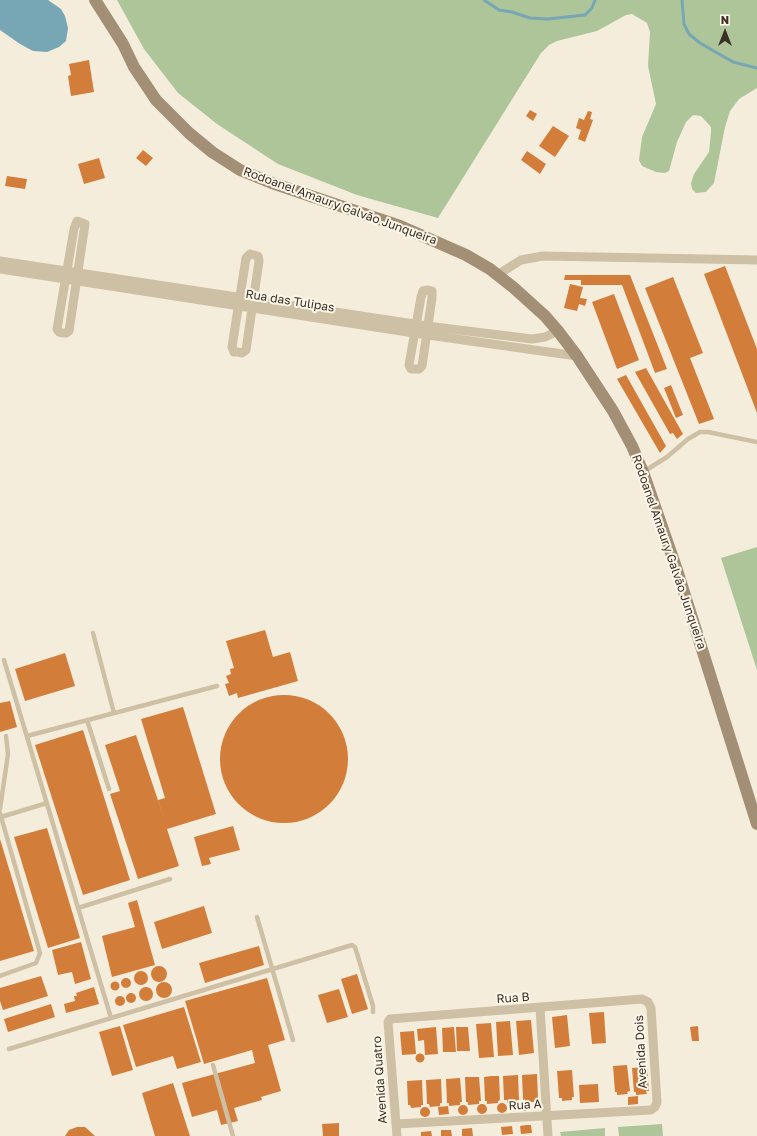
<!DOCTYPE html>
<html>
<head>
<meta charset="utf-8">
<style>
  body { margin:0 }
  #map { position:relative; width:757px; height:1136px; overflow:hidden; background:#f5eddb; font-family:"Golos Text",sans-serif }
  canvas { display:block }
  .north { position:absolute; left:705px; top:12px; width:40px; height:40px; -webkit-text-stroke:3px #fcf6e8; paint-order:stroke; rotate:0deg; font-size:11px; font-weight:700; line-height:16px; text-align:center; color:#393027 }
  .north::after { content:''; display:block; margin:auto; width:14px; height:18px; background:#393027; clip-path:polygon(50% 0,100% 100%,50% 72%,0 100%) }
</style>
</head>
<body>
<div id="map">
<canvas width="757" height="1136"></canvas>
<div class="north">N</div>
</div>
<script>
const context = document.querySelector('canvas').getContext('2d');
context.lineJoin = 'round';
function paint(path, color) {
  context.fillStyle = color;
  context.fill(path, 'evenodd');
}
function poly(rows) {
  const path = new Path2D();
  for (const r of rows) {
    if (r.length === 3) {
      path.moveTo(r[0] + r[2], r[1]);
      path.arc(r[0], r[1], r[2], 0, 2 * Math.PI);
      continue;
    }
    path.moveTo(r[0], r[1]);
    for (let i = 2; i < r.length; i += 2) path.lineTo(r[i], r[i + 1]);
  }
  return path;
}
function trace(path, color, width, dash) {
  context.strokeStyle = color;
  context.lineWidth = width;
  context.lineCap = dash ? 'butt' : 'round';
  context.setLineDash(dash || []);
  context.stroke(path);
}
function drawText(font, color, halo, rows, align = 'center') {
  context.font = font + ' "Golos Text",sans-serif';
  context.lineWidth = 4;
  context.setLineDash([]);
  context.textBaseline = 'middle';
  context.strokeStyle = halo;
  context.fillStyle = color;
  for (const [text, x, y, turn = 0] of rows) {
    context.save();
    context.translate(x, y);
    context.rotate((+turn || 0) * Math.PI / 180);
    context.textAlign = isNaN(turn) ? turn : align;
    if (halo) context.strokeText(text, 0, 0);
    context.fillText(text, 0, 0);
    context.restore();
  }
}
const green = poly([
  [117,0,757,0,757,88,739,99,730,111,725,127,714,183,706,192,696,193,692,189,691,183,694,174,709,152,711,132,711,127,701,116,693,115,686,122,677,142,669,171,665,173,656,172,642,166,639,160,642,137,656,104,648,66,650,32,647,23,632,14,626,15,597,31,557,41,549,45,541,53,438,218,357,195,278,164,217,124,178,93,144,49],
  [757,547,757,670,721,558],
  [662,1124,663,1136,619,1136,618,1127],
  [605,1128,605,1136,561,1136,560,1132]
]);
const water = poly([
  [0,0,48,0,61,9,65,16,68,28,66,41,59,47,47,52,33,51,20,44,0,30]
]);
const stream = poly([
  [484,0,499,10,512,12,530,18,548,19,585,15,592,8,595,0],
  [682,0,684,24,689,34,700,43,733,62,757,68]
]);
const building = poly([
  [89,60,94,92,71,96,68,76,71,75,69,64],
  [530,110,537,114,533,121,526,116],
  [588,111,592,112,590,119,593,120,585,142,578,139,581,130,576,128,579,118,584,120],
  [553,126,569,136,555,157,539,146],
  [143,150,153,158,146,166,136,158],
  [527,151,546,164,540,174,521,160],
  [99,158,105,178,84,184,78,164],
  [7,176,27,179,25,189,5,186],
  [725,266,757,349,757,413,704,274],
  [565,275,630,275,667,369,655,373,622,285,581,285,581,280,564,280],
  [673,277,703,353,690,358,714,419,699,424,645,288],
  [570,284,583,287,580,298,587,299,585,306,579,304,577,311,564,308],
  [614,294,639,360,617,369,592,302],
  [646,368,683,434,677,439,673,433,670,434,635,372],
  [626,375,666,446,660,453,617,379],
  [671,385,683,415,676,418,664,388],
  [265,630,273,657,290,652,298,681,238,698,237,693,229,696,225,684,229,683,226,676,231,674,230,669,234,668,226,641],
  [65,653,75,686,25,701,15,669],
  [284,759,64],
  [10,701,17,727,0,732,0,703],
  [183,707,216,814,167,829,179,866,138,879,110,794,120,791,105,745,136,735,167,827,158,800,165,798,141,719],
  [83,730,130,880,83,895,35,745],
  [233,826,240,850,209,858,211,864,202,866,194,837],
  [47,828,80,938,48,948,14,837],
  [0,839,34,951,0,961],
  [137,900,155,965,112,977,102,936,135,927,128,903],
  [204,906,212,933,162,949,154,922],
  [81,942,91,979,75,984,72,972,58,975,52,950],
  [259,946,264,965,205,983,199,963],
  [159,974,8],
  [141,978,7],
  [357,974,368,1009,352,1014,341,979],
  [41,976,48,996,3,1010,0,1001,0,988],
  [267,978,285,1040,268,1045,281,1091,261,1097,262,1100,234,1108,238,1121,221,1125,217,1110,192,1117,182,1083,255,1063,252,1050,204,1064,185,1001],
  [126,983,5],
  [115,986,4.5],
  [164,990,8],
  [146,994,7],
  [94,987,99,1004,66,1013,64,1004,75,1001,74,996,77,996,76,993],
  [339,989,348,1017,327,1023,318,995],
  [131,998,5],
  [120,1001,5],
  [51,1004,55,1017,8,1032,4,1019],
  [184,1007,201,1062,177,1069,173,1056,136,1067,123,1025],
  [604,1012,606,1043,592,1044,589,1013],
  [567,1015,570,1046,555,1048,552,1017],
  [531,1020,534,1053,519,1055,516,1021],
  [510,1021,513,1055,498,1056,496,1022],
  [491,1023,494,1057,479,1058,476,1024],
  [120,1026,133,1070,112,1076,99,1032],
  [698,1026,699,1041,692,1041,690,1027],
  [436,1027,438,1054,425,1055,424,1040,418,1041,417,1029],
  [454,1027,456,1052,443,1052,442,1028],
  [456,1027,468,1027,470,1051,457,1051],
  [414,1031,416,1054,402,1055,400,1032],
  [420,1058,4.5],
  [627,1065,630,1091,627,1092,628,1094,617,1095,617,1092,615,1092,613,1066],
  [647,1067,649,1091,646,1091,647,1094,636,1095,636,1092,634,1092,632,1068],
  [572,1070,574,1097,572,1097,572,1100,562,1101,562,1098,559,1098,557,1071],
  [537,1074,538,1099,536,1099,536,1102,525,1102,525,1099,523,1100,522,1075],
  [518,1075,519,1100,517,1100,517,1102,507,1103,507,1100,504,1100,503,1076],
  [491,1076,499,1076,500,1100,498,1101,498,1103,487,1104,487,1101,485,1101,484,1077],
  [465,1077,479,1077,481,1101,479,1101,479,1104,468,1105,468,1102,466,1102],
  [460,1078,462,1102,460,1102,460,1105,449,1106,449,1103,447,1103,446,1079],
  [441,1079,442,1103,440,1103,440,1106,430,1107,429,1104,427,1104,426,1080],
  [422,1080,423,1105,421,1105,421,1107,411,1108,410,1105,408,1105,407,1081],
  [173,1083,190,1136,155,1136,142,1093],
  [598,1084,599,1102,580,1103,579,1085],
  [638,1096,638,1104,628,1105,628,1097],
  [502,1108,5],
  [516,1103,525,1103,526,1111,516,1111],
  [482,1109,5],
  [463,1110,5],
  [448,1106,449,1114,439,1115,438,1107],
  [425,1112,5],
  [339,1123,339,1136,323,1136,322,1124],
  [526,1125,531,1125,532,1133,521,1134,520,1126],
  [512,1126,513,1134,502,1135,501,1127],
  [77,1127,85,1127,95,1136,65,1136,69,1130],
  [472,1128,473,1136,462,1136,462,1129],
  [441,1130,451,1130,452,1136,441,1136],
  [431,1131,432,1136,421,1136,421,1132]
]);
const lane = poly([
  [643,472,667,457,688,439,700,432,708,432,757,442],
  [93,633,114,713],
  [4,660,111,1018],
  [87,720,109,789],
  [27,736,217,686],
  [0,809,8,754,6,736],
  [0,813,40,953,36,963,0,976],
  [1,817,47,803],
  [78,908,170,879],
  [257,917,293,1040],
  [9,1049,352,945,355,947,373,1006,373,1012],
  [213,1065,233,1136]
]);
const street = poly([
  [77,221,85,224,69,331,66,333,62,333,59,332,57,329,74,229,77,221],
  [250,254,258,256,259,261,246,350,242,353,238,352,234,352,232,347,246,258,250,254],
  [0,261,427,326,532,339,545,337,558,331],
  [0,269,414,333,577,356],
  [497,275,521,260,543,256,757,260],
  [428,290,432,291,432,298,422,366,419,369,411,369,409,365,421,297,423,291,428,290],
  [540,1008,548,1136],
  [396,1124,651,1110,655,1107,657,1102,651,1008,648,1002,642,999,390,1019,388,1022,396,1124,397,1136]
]);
const secondary = poly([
  [95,0,123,44,134,67,156,100,189,133,212,152,240,170,272,183,400,226,466,255,490,269,514,288,545,316,558,331,577,356,613,411,632,446,643,472,677,570,757,824]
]);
const streetNames = [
  ["Rodoanel Amaury Galvão Junqueira",340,206,20],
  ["Rua das Tulipas",290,301,9],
  ["Rodoanel Amaury Galvão Junqueira",669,552,71],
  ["Rua B",513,998,-4],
  ["Avenida Dois",641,1052,-93],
  ["Avenida Quatro",380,1080,-94],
  ["Rua A",525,1105,-3]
];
paint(green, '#aec599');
paint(water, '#77a6b5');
trace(stream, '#77a6b5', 3);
paint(building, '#d37d3b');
trace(lane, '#cec0a5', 4.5);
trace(street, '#cec0a5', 9);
trace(secondary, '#a28f76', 12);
drawText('12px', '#393027', '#fcf6e8', streetNames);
</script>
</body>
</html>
